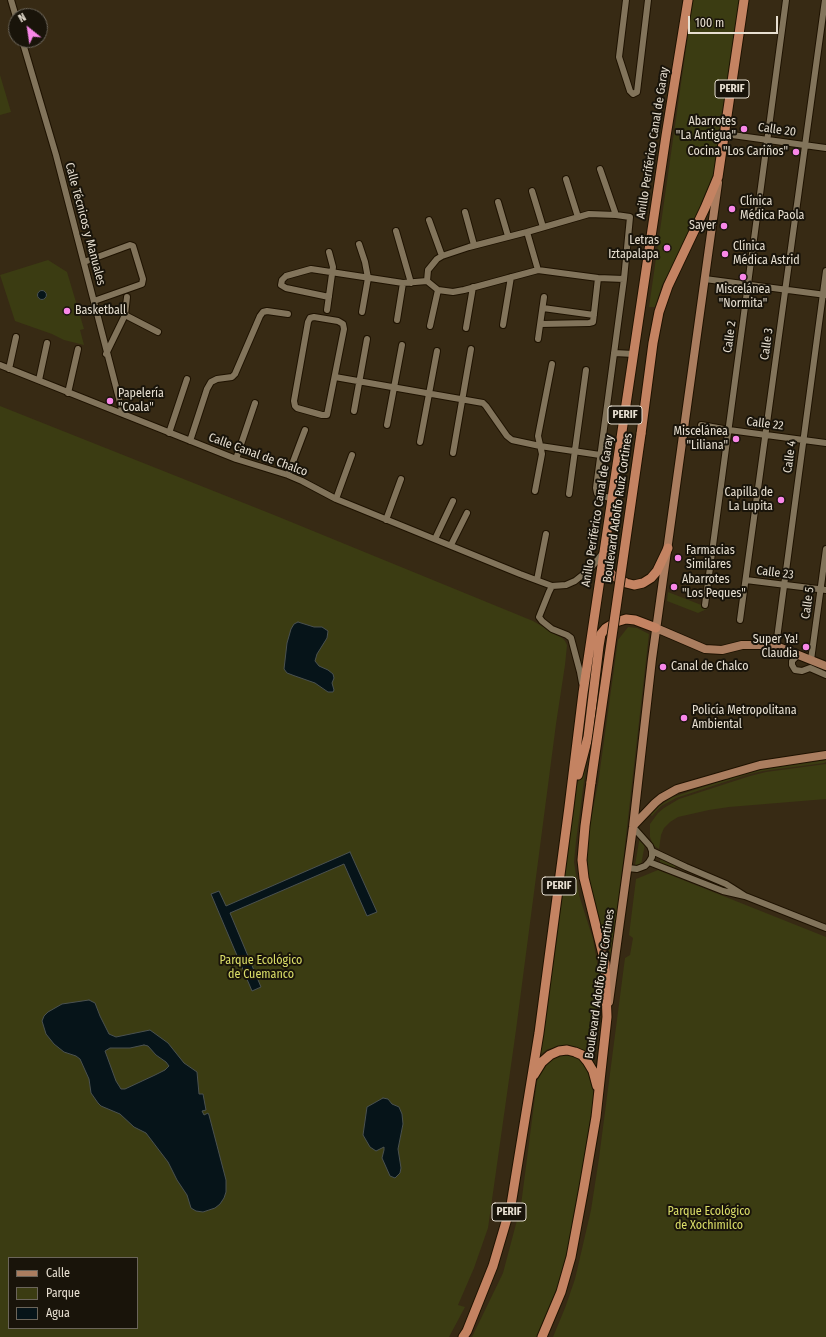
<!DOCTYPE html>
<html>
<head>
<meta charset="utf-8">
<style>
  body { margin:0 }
  #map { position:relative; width:826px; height:1337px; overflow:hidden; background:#372a14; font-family:"Fira Sans Condensed",sans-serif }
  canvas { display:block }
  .legend { position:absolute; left:8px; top:1257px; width:130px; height:72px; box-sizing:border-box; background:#19140a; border:1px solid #6b655a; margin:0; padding:5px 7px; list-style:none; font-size:12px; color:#e7dfd1 }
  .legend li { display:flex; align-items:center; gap:8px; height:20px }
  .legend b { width:20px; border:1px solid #6b655a }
  .north { position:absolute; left:8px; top:8px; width:40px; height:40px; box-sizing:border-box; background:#19140a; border:1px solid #6b655a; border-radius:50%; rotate:330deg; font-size:11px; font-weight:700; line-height:16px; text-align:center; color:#e7dfd1 }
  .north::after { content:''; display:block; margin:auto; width:14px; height:18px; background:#f987e8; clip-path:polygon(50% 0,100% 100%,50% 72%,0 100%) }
  .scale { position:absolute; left:688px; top:16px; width:90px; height:18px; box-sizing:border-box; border:2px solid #e7dfd1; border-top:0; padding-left:5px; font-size:12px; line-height:14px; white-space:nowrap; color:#e7dfd1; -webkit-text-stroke:3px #19140a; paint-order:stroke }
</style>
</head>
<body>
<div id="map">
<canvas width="826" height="1337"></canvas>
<ul class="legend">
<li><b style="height:5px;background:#aa7d5f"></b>Calle</li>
<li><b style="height:11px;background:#3b3c12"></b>Parque</li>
<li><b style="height:11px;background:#061419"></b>Agua</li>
</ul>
<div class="north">N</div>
<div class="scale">100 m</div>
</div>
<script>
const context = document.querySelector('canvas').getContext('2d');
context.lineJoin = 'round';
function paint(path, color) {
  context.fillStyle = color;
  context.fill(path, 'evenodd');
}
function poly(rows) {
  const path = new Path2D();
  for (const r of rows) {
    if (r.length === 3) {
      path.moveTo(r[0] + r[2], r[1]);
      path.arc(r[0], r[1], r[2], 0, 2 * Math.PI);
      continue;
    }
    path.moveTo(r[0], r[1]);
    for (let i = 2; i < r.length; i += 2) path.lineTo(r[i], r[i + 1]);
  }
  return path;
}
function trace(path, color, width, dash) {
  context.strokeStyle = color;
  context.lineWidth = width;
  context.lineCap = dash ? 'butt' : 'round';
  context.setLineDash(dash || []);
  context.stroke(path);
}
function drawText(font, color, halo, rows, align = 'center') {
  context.font = font + ' "Fira Sans Condensed",sans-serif';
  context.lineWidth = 4;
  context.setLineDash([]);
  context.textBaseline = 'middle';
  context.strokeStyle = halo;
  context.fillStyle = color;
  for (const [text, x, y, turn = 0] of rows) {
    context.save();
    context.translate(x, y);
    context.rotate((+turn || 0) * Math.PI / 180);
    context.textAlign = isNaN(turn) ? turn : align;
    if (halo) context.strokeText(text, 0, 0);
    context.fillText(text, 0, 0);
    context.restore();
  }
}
const green = poly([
  [693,0,742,0,720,181,662,285,655,307,649,307],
  [0,75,11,112,0,115],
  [48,260,67,272,84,329,80,330,84,345,64,340,52,334,15,321,0,275],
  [0,406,274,515,533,621,562,638,565,641,567,645,565,665,556,724,516,1030,488,1228,474,1268,458,1305,465,1307,449,1337,0,1337],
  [9,1258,137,1258,137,1328,9,1328],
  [668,592,709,608,698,613,667,601],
  [628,627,637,628,649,634,612,959,595,911,586,866,589,829,598,784,618,640],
  [588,751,576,841,574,862,579,895,593,939,599,974,593,1066,563,1046,548,1049,539,1055,556,945,576,788],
  [826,760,826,762,824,763,763,771,746,775,676,798,661,806,652,816,650,814,659,806,673,797,747,772,774,767],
  [826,764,826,799,729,807,709,810,678,817,670,822,664,828,661,835,659,849,653,845,650,837,650,824,658,813,664,808,679,799,750,776,766,772],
  [640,836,645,844,641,865,636,867,635,865],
  [663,859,675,865,675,868,660,863,660,860],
  [658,870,826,937,826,1337,553,1337,565,1308,575,1279,591,1210,599,1158,625,958,630,955,633,938,629,935,636,879],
  [573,1054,584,1060,594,1094,568,1261,539,1337,472,1337,503,1273,521,1205,537,1081,544,1066,559,1055]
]);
const water = poly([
  [42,295,4.5],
  [298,622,314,627,322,627,328,631,327,638,317,654,315,661,319,666,328,670,333,674,334,678,332,683,334,690,333,692,328,692,315,683,295,676,287,673,284,669,287,643,291,629,294,624,298,622],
  [350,852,377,912,367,916,344,864,230,913,261,987,252,991,211,894,219,891,226,906,350,852],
  [89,1000,95,1003,100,1016,109,1034,116,1037,150,1030,168,1043,184,1063,197,1072,199,1094,203,1094,206,1110,202,1111,204,1115,208,1113,209,1115,226,1180,226,1192,224,1198,220,1204,215,1208,203,1212,196,1211,191,1208,187,1195,177,1180,168,1162,146,1133,134,1127,120,1114,101,1106,98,1103,91,1093,89,1079,80,1059,76,1056,64,1052,54,1044,46,1034,42,1021,44,1016,48,1012,62,1004,89,1000],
  [144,1045,148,1046,156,1055,166,1062,169,1066,165,1070,155,1075,125,1089,121,1089,116,1081,105,1051,110,1048,130,1048,144,1045],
  [383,1098,388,1099,392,1104,399,1107,402,1114,403,1124,398,1149,401,1168,400,1173,395,1178,390,1176,382,1158,384,1150,384,1147,376,1151,370,1147,363,1135,367,1107,383,1098]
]);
const minor = poly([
  [11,0,16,17],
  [626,0,619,57,630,91,633,94,637,92,648,0],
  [22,40,56,155,123,414],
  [725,134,826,148],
  [600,169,616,215],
  [566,179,578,217],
  [532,191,543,227],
  [498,202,508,236],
  [465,212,474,245],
  [429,220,442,256],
  [396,231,411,283],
  [527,232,538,270],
  [359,244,365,262,368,278,362,312],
  [84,262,130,245,133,246,143,279,142,284,94,301],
  [705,279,826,295],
  [427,281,428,270,437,259,442,256,469,247,527,232,589,214,616,215,630,217,624,279,596,488,597,493,599,496,612,498],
  [427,281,438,290,453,292,464,290,538,270,598,278,624,279],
  [329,297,286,288,281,285,282,280,286,276,311,269,403,283,427,281],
  [543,308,594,315],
  [327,310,333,267,329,252],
  [125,315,158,332],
  [314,317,338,321,343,324,344,329,327,415,322,415,297,408,295,406,294,401,308,322,310,318,314,317],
  [397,320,403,283],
  [541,324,589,323,593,322,598,278],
  [503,325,511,277],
  [430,326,438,290],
  [466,328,473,287],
  [538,339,544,297],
  [614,353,634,354],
  [106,354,125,315,127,297],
  [0,365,236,459,288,475,302,481,336,499,520,574,552,586,566,585,575,581,590,569,603,553],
  [9,369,16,337],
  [335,377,483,403,486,406,507,436,512,440,540,446,600,455],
  [39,380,47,343],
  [68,393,78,349],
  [354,411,367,339],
  [387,425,402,345],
  [701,425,729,430,826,443],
  [169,433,187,379],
  [190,441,207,389,211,382,217,379,232,377,235,374,260,316,263,312,267,311,288,314],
  [420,442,437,351],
  [453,453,471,349],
  [236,459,255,403],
  [288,475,305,430],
  [535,491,542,454,538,436,552,364],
  [569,494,586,370],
  [336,499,352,455],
  [386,520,401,479],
  [435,539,453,501],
  [451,545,467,513],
  [537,580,546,534],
  [746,580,826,590],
  [552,586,549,592,539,617,542,621,552,629,567,635,571,638,580,672,582,683],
  [705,605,786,0],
  [740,620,825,0],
  [776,646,826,271],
  [798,655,792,661,792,665,795,670,802,671,810,668,826,675],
  [811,660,826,549],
  [649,862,723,891,745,896,726,884,686,867,652,851],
  [628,868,637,869,645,866,649,862,652,857,652,851,650,846,633,827],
  [745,896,826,928]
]);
const major = poly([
  [656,628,705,649,722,650,742,645,767,645,776,646,826,666],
  [634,825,655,803,661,798,677,789,760,765,826,755],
  [609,1002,633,827,652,659,718,183]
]);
const highway = poly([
  [641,434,653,343,659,312,668,286,705,208,718,177,744,0],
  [603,562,612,575,626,583,634,585,643,583,651,578,657,571,668,548],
  [578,775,588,737,599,646,601,634,606,628,616,622,626,619,635,620,656,628],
  [534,1075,542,1062,550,1055,559,1051,567,1050,575,1052,582,1055,587,1061,593,1071,597,1086],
  [463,1337,467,1331,493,1266,511,1205,539,1033,569,807,583,693,666,136,688,0],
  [542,1337,561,1292,571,1257,584,1187,596,1117,607,1017,605,963,584,878,582,860,585,826,591,782]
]);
const highwayBridge = poly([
  [591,782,641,434]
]);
const markers = [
  [744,129,4,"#f987e8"],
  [796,152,4,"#f987e8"],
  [732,209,4,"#f987e8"],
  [724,226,4,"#f987e8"],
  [667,248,4,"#f987e8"],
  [725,254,4,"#f987e8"],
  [743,277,4,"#f987e8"],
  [67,311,4,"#f987e8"],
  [110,401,4,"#f987e8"],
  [736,439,4,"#f987e8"],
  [781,500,4,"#f987e8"],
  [678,558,4,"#f987e8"],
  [674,587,4,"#f987e8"],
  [806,647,4,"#f987e8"],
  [663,667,4,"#f987e8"],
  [684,718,4,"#f987e8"]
];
const shields = [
  [732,89,34],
  [625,415,34],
  [559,886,34],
  [509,1212,34]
];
const shieldNames = [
  ["PERIF",732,89],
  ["PERIF",625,415],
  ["PERIF",559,886],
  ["PERIF",509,1212]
];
const poiNames = [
  ["Abarrotes",736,122,"right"],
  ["\"La Antigua\"",736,136,"right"],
  ["Cocina \"Los Cariños\"",788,152,"right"],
  ["Clínica",740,202],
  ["Médica Paola",740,216],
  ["Sayer",716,226,"right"],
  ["Letras",659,241,"right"],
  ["Iztapalapa",659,255,"right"],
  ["Clínica",733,247],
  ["Médica Astrid",733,261],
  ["Miscelánea",743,290,"center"],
  ["\"Normita\"",743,304,"center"],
  ["Basketball",75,311],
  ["Papelería",118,394],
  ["\"Coala\"",118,408],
  ["Miscelánea",728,432,"right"],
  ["\"Liliana\"",728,446,"right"],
  ["Capilla de",773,493,"right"],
  ["La Lupita",773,507,"right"],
  ["Farmacias",686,551],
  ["Similares",686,565],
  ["Abarrotes",682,580],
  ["\"Los Peques\"",682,594],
  ["Super Ya!",798,640,"right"],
  ["Claudia",798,654,"right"],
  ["Canal de Chalco",671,667],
  ["Policía Metropolitana",692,711],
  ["Ambiental",692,725]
];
const streetNames = [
  ["Calle 20",777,130,8],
  ["Anillo Periférico Canal de Garay",653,143,-81],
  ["Calle Técnicos y Manuales",85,224,75],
  ["Calle 2",730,337,-82],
  ["Calle 3",767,344,-82],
  ["Calle 22",765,424,7],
  ["Calle Canal de Chalco",258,455,20],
  ["Calle 4",790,457,-82],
  ["Boulevard Adolfo Ruiz Cortines",618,508,-82],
  ["Anillo Periférico Canal de Garay",598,511,-81],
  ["Calle 23",775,573,7],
  ["Calle 5",808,603,-82],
  ["Boulevard Adolfo Ruiz Cortines",600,984,-82]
];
const parkNames = [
  ["Parque Ecológico",261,961],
  ["de Cuemanco",261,975],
  ["Parque Ecológico",709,1212],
  ["de Xochimilco",709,1226]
];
paint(green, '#3b3c12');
paint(water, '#061419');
trace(water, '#4a5150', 1);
trace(minor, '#1e1200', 8);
trace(major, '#1e1200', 10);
trace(highway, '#1e1200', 11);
trace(minor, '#82745b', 6);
trace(major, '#aa7d5f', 8);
trace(highway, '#c48362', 9);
trace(highwayBridge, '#1e1200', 11, []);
trace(highwayBridge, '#c48362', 9);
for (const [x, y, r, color] of markers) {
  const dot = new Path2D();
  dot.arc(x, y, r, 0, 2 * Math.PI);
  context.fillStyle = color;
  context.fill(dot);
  trace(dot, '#19140a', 1.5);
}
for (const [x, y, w] of shields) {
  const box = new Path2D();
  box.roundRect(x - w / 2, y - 9, w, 18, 3);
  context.fillStyle = '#19140a';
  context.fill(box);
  trace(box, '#e7dfd1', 1);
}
drawText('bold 11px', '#e7dfd1', null, shieldNames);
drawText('12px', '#e7dfd1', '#19140a', poiNames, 'left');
drawText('12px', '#e7dfd1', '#19140a', streetNames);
drawText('12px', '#dbde68', '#19140a', parkNames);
</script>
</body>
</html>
